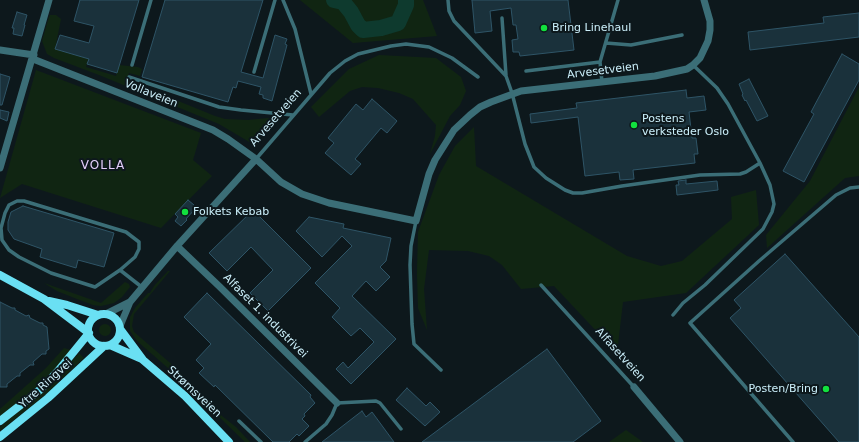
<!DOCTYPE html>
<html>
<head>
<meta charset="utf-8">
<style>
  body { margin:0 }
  canvas { display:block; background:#0d181c }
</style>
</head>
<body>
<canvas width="859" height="442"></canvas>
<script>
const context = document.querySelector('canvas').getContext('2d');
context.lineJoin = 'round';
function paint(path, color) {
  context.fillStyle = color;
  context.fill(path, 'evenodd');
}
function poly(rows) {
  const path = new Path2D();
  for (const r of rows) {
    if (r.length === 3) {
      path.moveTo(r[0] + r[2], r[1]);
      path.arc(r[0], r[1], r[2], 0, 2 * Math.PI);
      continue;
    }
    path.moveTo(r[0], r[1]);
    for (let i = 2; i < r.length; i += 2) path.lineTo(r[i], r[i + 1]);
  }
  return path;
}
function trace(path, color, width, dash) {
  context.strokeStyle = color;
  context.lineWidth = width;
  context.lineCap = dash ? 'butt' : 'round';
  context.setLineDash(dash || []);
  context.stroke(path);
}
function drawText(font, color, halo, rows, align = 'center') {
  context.font = font + ' "DejaVu Sans",sans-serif';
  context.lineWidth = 4;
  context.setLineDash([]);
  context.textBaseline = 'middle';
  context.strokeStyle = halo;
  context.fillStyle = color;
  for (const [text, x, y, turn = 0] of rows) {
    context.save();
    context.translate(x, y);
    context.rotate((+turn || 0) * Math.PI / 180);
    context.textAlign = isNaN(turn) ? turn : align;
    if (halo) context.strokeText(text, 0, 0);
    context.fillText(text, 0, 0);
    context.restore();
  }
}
const green = poly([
  [300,0,423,0,437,36,353,43],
  [50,15,56,15,61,19,55,49,88,59,86,67,116,76,119,65,138,67,142,69,140,76,129,73,126,82,161,94,215,116,225,119,248,120,268,118,274,120,273,124,263,136,255,142,251,143,219,124,99,75,54,58,47,54,42,41,49,17],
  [379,55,436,58,461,77,466,91,460,105,450,116,430,154,435,136,436,125,413,99,399,93,378,88,362,87,350,91,319,117,311,107,349,69],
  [36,70,201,133,193,160,212,176,161,228,22,184,0,198],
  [859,87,859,176,845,178,767,248,766,235,810,181],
  [474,127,476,166,627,256,661,266,682,261,732,219,731,197,756,190,759,225,686,293,623,302,617,353,554,286,521,289,502,265,489,256,468,251,429,250,424,289,427,330,418,308,417,273,418,232,439,175,455,146],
  [168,271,170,271,134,314,132,326,134,332,176,368,222,416,236,427,250,442,245,442,212,410,192,389,137,341,130,331,130,317,135,308,148,293,150,293,154,286],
  [125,282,129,284,130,287,122,297,114,303,101,306,93,305,77,299,57,291,44,283,101,303],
  [105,330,6],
  [64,348,71,350,54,371,39,385,0,417,0,409,46,368],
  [79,353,84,358,71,370,45,395,0,431,0,427,51,384],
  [626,430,643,442,609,442]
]);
const river = poly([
  [334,0,343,2,351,12,358,25,363,30,381,28,398,23,406,5,406,0]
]);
const building = poly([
  [80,0,139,0,117,73,87,64,89,59,55,49,60,35,89,43,94,26,74,21,80,0],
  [165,0,263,0,241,72,263,78,275,35,287,39,285,44,287,45,272,101,263,98,263,95,259,94,261,87,238,81,236,88,233,87,228,102,142,77,165,0],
  [472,0,568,0,574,50,520,56,519,52,513,52,512,40,518,39,516,25,513,25,511,8,490,11,492,31,475,33,472,0],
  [17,12,27,15,24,25,25,25,22,36,13,34,14,28,12,28,17,12],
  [859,13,859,37,750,50,748,32,824,23,823,17,859,13],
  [842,54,859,64,859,80,804,182,783,171,814,114,811,112,842,54],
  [0,74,10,77,2,105,0,105,0,74],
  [749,79,768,116,757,121,746,100,745,101,742,95,743,94,739,84,749,79],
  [686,90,687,98,704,96,706,110,689,112,692,138,696,138,698,154,694,154,695,163,633,170,634,179,620,180,619,172,585,176,578,117,531,123,530,114,577,108,576,103,686,90],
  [372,99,397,121,387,133,381,128,355,159,361,164,351,175,325,153,334,143,328,138,356,104,363,110,372,99],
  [0,110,9,112,7,121,0,118,0,110],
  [686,180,686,184,717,181,718,190,677,195,676,185,679,185,678,181,686,180],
  [188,200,194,205,192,207,195,209,186,219,187,220,181,226,175,221,178,217,175,214,188,200],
  [23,206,114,233,104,267,78,260,76,268,40,257,42,249,14,239,8,230,8,222,11,212,23,206],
  [253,210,311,268,268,311,250,293,273,270,251,247,227,271,209,253,253,210],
  [309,217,344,224,343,228,391,238,386,261,380,267,390,277,376,291,366,281,352,296,396,339,351,384,336,369,343,362,348,368,374,342,360,328,351,336,332,317,340,308,315,283,352,246,342,236,322,257,296,231,309,217],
  [785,254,859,337,859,442,839,442,730,318,741,308,734,300,785,254],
  [207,293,311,395,310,397,315,403,304,414,305,416,302,419,309,426,299,436,297,434,289,442,273,442,215,385,214,387,199,373,204,368,196,360,211,344,184,317,207,293],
  [0,302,12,308,15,308,15,310,26,316,29,315,30,318,40,323,43,323,43,325,47,327,49,349,46,351,46,354,42,354,33,362,34,365,30,365,20,373,20,376,17,376,7,384,7,387,0,387,0,302],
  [547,349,601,421,573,442,422,442,547,349],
  [407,388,426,406,430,402,440,412,425,426,396,400,407,388],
  [362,411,366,417,372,412,394,442,322,442,362,411]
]);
const service = poly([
  [283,0,295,29,311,94],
  [448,0,449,11,454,21,506,76,512,93,525,144,534,167,546,178,565,190,573,193,582,193,622,186,700,175,740,174,746,172,760,163],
  [502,18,506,75],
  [606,43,631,45,682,35],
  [132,65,151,0],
  [526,71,600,62],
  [254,72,275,0],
  [129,77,219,107,241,110,293,115],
  [602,82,600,62,618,0],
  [256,159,330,73,345,61,358,54,391,46,406,44,429,47,452,58,478,77],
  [17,201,24,201,126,232,139,242,139,249,135,257,120,270,95,287,51,273,19,257,9,250,2,240,1,228,5,213,9,205,17,201],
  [416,221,411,246,410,265,412,324,414,344,441,370],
  [120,270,143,288],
  [541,285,634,387],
  [673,315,683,303,705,285,763,229,772,212,774,204,770,185,760,163,728,104,717,88,693,65],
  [239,421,261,442],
  [305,442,326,424,332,415,337,403,376,401,380,403,401,429],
  [793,442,690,323,759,261,836,195,850,188,859,187]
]);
const minor = poly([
  [0,50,34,55],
  [33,59,213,130,228,139,256,159,281,182,302,194,329,203,416,221,429,174,435,160,454,130,470,115,480,107,491,102,521,91,655,76,687,69,693,65,700,58,708,41,710,30,710,21,704,0],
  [0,168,49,0],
  [177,246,220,287,337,403],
  [106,314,130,302],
  [120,326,130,302,177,246,256,159],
  [634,387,680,442]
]);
const secondary = poly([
  [0,275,44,299,89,333],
  [49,301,67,305,98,315],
  [104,330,16],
  [120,329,143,360,185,396,229,442],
  [110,345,142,359],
  [0,421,41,389,58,371,89,333],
  [0,437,48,398,104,346]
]);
const markers = [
  [544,28,4,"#12e13e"],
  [634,125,4,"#12e13e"],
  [185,212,4,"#12e13e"],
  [826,389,4,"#12e13e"]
];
const poiNames = [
  ["Bring Linehaul",552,28],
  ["Postens",642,119],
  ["verksteder Oslo",642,132],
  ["Folkets Kebab",193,212],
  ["Posten/Bring",818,389,"right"]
];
const streetNames = [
  ["Arvesetveien",603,71,-7],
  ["Vollaveien",151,94,22],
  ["Arvesetveien",276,118,-49],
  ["Alfaset 1. industrivei",265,316,45],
  ["Alfasetveien",620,355,48],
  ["Ytre Ringvei",46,384,-42],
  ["Strømsveien",194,392,43]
];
const neighbourhoodNames = [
  ["VOLLA",103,166]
];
paint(green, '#102512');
trace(river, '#0e3a2e', 16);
paint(building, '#1a313b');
trace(building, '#2e5466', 1);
trace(service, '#3b6e77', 3.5);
trace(minor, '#3b6e77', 7);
trace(secondary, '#6ae0f3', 8);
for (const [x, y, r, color] of markers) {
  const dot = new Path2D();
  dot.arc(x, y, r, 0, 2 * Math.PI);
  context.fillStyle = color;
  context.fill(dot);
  trace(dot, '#0d181c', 1.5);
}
drawText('11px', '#ccf0fb', '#0d181c', poiNames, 'left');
drawText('11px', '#ccf0fb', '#0d181c', streetNames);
context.letterSpacing = '1px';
drawText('12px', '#e3cefb', '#0d181c', neighbourhoodNames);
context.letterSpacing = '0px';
</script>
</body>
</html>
